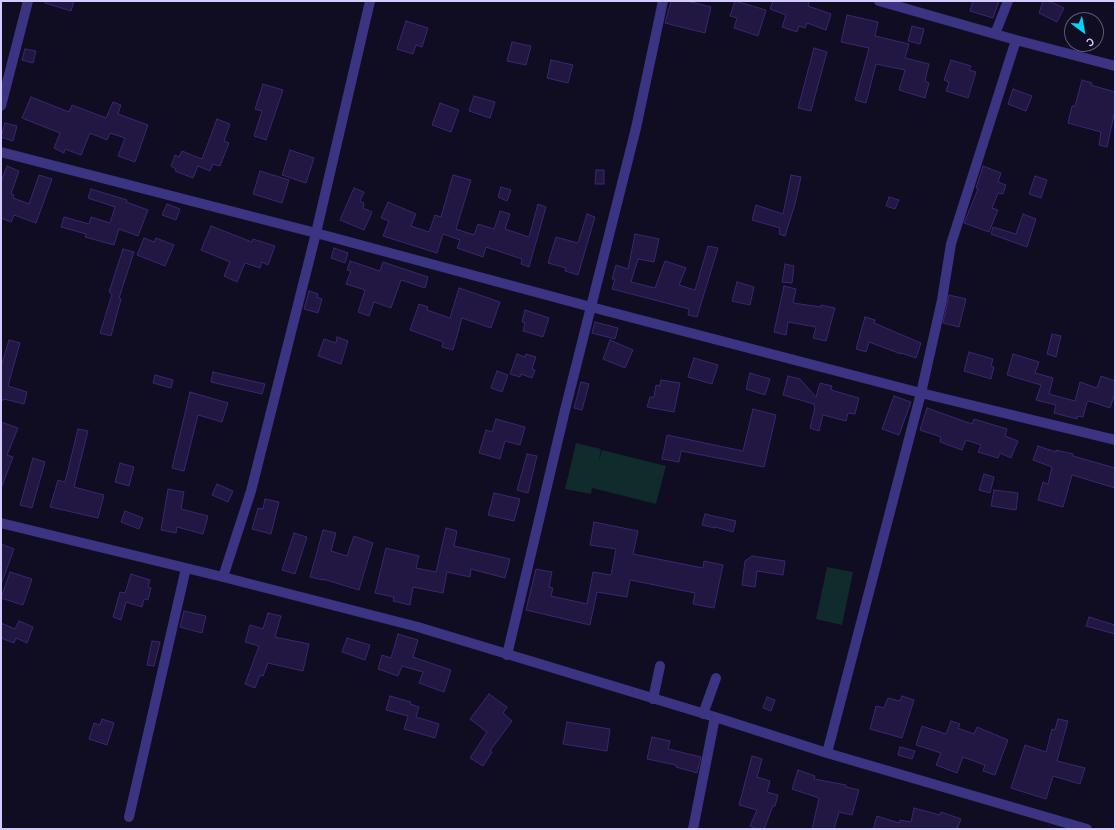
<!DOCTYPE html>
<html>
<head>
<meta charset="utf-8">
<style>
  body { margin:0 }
  #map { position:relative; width:1116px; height:830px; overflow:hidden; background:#100c21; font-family:Overpass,sans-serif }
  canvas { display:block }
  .frame { position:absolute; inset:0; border:2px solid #d4ccff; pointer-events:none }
  .north { position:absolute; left:1064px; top:12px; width:40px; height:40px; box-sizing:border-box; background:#100c21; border:1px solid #5e597a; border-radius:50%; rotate:148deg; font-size:11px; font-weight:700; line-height:16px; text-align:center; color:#d4ccff }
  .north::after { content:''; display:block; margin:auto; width:14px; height:18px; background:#00d4f7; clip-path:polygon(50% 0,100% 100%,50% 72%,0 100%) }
</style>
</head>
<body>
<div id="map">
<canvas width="1116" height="830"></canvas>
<div class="frame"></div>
<div class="north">С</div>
</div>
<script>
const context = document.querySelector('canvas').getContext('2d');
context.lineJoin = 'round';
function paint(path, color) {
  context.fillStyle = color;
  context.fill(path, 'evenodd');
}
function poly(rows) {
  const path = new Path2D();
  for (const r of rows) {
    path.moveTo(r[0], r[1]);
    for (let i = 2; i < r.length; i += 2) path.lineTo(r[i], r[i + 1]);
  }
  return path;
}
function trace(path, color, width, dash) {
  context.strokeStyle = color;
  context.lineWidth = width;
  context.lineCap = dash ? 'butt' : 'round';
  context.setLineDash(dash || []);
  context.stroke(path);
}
const green = poly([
  [576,443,601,449,599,461,602,450,666,466,656,504,592,488,591,494,565,489],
  [827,567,853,572,842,625,816,619]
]);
const building = poly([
  [46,1,74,1,71,11,45,3,46,1],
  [671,1,687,1,711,7,705,33,665,23,671,1],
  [735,1,766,10,758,36,734,28,737,18,730,16,735,1],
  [773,1,809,1,808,6,831,14,826,30,807,23,805,28,799,26,797,32,782,27,786,15,770,9,773,1],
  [973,1,999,1,993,18,970,11,973,1],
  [1043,1,1049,1,1064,8,1057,22,1039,13,1043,1],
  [847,15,878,22,875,36,909,44,905,58,929,64,925,81,929,83,925,98,899,90,905,70,876,64,866,103,855,100,869,48,841,42,847,15],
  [406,21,428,28,422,47,416,45,413,54,397,49,406,21],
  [912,26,924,29,920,44,908,41,912,26],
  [512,42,531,46,526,65,507,61,512,42],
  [814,48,827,52,811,111,798,108,814,48],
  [25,49,36,51,33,63,22,60,25,49],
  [551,60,573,65,568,83,547,78,551,60],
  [951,60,971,66,969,70,976,72,968,98,946,91,949,82,944,80,951,60],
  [1082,80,1092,83,1091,85,1115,92,1115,110,1107,147,1099,145,1101,132,1068,123,1072,106,1075,106,1082,80],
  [263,84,283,90,266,140,254,136,262,111,255,109,263,84],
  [1013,89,1032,96,1026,111,1008,104,1013,89],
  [474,96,495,102,490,118,469,111,474,96],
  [31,97,69,112,72,105,106,118,113,102,121,105,118,114,148,125,135,162,118,156,125,138,110,133,107,140,90,133,81,155,65,149,64,153,54,148,60,133,22,118,31,97],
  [440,103,459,110,451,132,432,125,440,103],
  [217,119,230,124,224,141,229,143,220,166,213,164,210,171,198,166,193,178,175,171,176,169,171,166,175,155,179,157,182,151,202,159,217,119],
  [5,123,17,126,13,141,1,137,5,123],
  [290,150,314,158,306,183,282,175,290,150],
  [7,166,19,171,11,194,14,195,13,198,29,204,39,175,52,179,36,223,14,215,11,222,1,218,1,182,7,166],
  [983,166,1001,173,998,182,1006,185,1003,194,998,193,992,208,998,210,989,232,964,223,978,189,976,188,983,166],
  [596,170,604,170,604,184,595,184,596,170],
  [260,171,289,180,282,203,253,194,260,171],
  [453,175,471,180,456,229,474,235,478,224,494,229,500,211,510,214,505,229,529,237,538,204,546,207,529,267,521,264,522,259,486,247,483,257,457,248,460,240,443,234,437,253,383,236,389,221,381,218,388,202,416,214,411,226,429,232,435,215,441,217,453,175],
  [791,175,801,177,795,204,785,236,779,234,780,228,752,220,756,205,783,214,791,175],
  [1035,176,1047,180,1041,198,1029,194,1035,176],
  [501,187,511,190,507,201,498,197,501,187],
  [354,188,364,192,360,201,364,203,363,208,372,212,364,230,340,220,354,188],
  [91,189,127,200,126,202,148,210,138,236,119,229,114,245,85,237,86,234,61,227,64,217,89,224,91,217,110,223,115,207,88,198,91,189],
  [889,197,899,200,895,209,886,206,889,197],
  [167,204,180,209,176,220,162,215,167,204],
  [587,214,595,217,578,275,565,271,566,268,548,263,556,237,578,243,587,214],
  [1023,214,1036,219,1027,247,991,234,993,227,1016,234,1023,214],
  [211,226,252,242,253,239,275,246,268,265,262,262,260,268,245,263,237,282,224,276,230,262,201,250,211,226],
  [635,234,659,239,654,262,638,259,631,282,655,288,665,261,686,268,679,285,695,290,708,246,718,248,697,317,688,315,689,309,612,289,615,279,612,279,616,265,628,269,635,234],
  [144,238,154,242,156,238,174,245,165,266,137,255,144,238],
  [334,248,348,253,345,263,331,258,334,248],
  [123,249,134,252,119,298,121,299,111,336,100,333,112,294,109,292,123,249],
  [350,261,380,271,383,262,428,277,425,288,401,280,391,308,374,302,369,316,358,312,365,290,346,284,351,271,347,270,350,261],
  [785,264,794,266,792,283,782,282,785,264],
  [737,282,754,287,750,305,732,301,737,282],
  [784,286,796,289,793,303,821,307,821,305,835,308,826,341,813,338,816,327,788,322,786,335,774,332,784,286],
  [459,288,500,302,491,328,462,318,453,350,442,347,443,342,410,330,419,304,428,307,427,310,450,318,459,288],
  [309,291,318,294,317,297,322,299,318,313,304,309,309,291],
  [949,295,966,299,959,327,943,323,949,295],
  [525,310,549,318,543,337,523,331,525,323,522,322,525,310],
  [865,317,875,320,874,323,921,343,916,358,901,353,901,354,869,342,866,352,856,349,865,317],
  [595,322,618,328,615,339,592,333,595,322],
  [1052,334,1061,336,1056,357,1047,354,1052,334],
  [337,337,348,341,341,364,318,356,324,339,336,343,337,337],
  [9,340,20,343,8,386,27,392,24,404,4,399,4,400,1,400,1,367,9,340],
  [610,340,633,350,625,368,603,359,610,340],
  [969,352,993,359,991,366,994,367,991,379,964,371,969,352],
  [517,354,525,357,526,354,536,357,532,369,535,370,532,378,521,374,520,377,510,374,517,354],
  [1013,354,1039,362,1035,373,1053,378,1049,394,1075,401,1080,382,1097,388,1101,376,1115,381,1115,393,1110,408,1089,401,1087,402,1083,417,1077,416,1077,419,1054,413,1056,405,1036,400,1041,385,1007,375,1013,354],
  [694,358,718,365,712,384,688,377,694,358],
  [497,371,508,375,502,392,491,388,497,371],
  [213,372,265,384,262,394,211,382,213,372],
  [750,373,770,379,765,395,746,389,750,373],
  [155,375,173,380,171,388,153,383,155,375],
  [788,376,800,379,816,397,820,383,832,386,831,390,859,398,855,414,848,413,846,421,823,415,819,431,810,428,815,407,814,406,814,404,783,395,788,376],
  [661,380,680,383,674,412,647,407,650,397,654,397,656,385,660,386,661,380],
  [581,382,589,384,582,410,574,408,581,382],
  [190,392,228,403,222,422,198,415,184,471,172,468,190,392],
  [894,396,911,402,899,435,882,429,894,396],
  [927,408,972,424,974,419,1007,429,1005,436,1018,441,1011,458,1000,453,998,458,978,452,981,445,966,440,962,450,940,442,941,437,920,430,927,408],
  [753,409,776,415,764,467,681,451,679,462,662,459,667,435,743,451,753,409],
  [496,419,525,427,520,445,505,441,500,459,479,453,486,430,492,432,496,419],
  [1,422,18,428,7,455,13,457,2,486,1,486,1,422],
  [78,429,88,431,74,487,104,495,98,518,50,507,58,480,65,482,78,429],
  [1038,446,1056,452,1056,450,1073,454,1073,456,1115,468,1115,488,1072,475,1063,507,1038,500,1043,482,1048,484,1052,467,1033,460,1038,446],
  [527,454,537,456,528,493,517,490,527,454],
  [33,458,45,462,32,508,20,505,33,458],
  [120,463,134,467,129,486,115,482,120,463],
  [984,474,994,477,990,493,979,490,984,474],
  [217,484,233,491,228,502,212,495,217,484],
  [168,489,184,492,181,509,208,516,203,534,177,527,176,533,161,530,168,489],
  [994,490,1018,493,1016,510,991,506,994,490],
  [494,493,520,499,514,521,488,515,494,493],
  [265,499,279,502,271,534,252,529,258,508,263,509,265,499],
  [125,511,143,518,139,529,121,522,125,511],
  [705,514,736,521,733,532,715,527,715,528,702,525,705,514],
  [594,522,638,531,633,554,703,568,704,561,723,565,714,608,693,604,695,593,630,580,627,597,597,592,590,625,526,610,536,569,552,572,549,587,553,588,551,596,587,604,593,572,611,575,616,549,590,545,594,522],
  [446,528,457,531,454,546,510,559,505,578,471,569,470,577,447,572,443,593,413,587,410,605,393,601,394,597,375,593,386,548,419,556,416,568,436,572,446,528],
  [323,530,336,533,331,551,347,556,354,536,373,543,359,590,323,579,323,580,310,577,323,530],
  [294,533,307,537,295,574,282,570,294,533],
  [1,544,14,549,2,582,1,582,1,544],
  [752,556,785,561,783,575,757,571,755,587,742,585,745,561,752,556],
  [10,572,32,579,23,605,1,598,10,572],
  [131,574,150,580,148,587,151,588,148,600,144,599,142,607,126,602,121,620,113,617,120,592,125,593,131,574],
  [184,611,206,616,202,633,180,627,184,611],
  [268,613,281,616,275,637,309,644,303,671,268,663,263,676,260,675,255,688,245,684,259,646,245,642,250,625,263,629,268,613],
  [1089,617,1115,625,1115,634,1086,626,1089,617],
  [19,621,33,627,27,643,16,638,14,643,1,638,1,623,15,629,19,621],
  [398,634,418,640,413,657,451,670,444,692,419,683,423,672,402,666,398,676,378,669,382,655,391,658,398,634],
  [347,638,370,645,365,660,342,652,347,638],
  [152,641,160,642,154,666,147,665,152,641],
  [489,694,507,707,503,713,512,721,490,751,492,752,483,766,470,758,487,732,470,719,489,694],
  [390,696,411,702,410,704,419,707,416,717,439,724,435,738,404,729,408,716,386,710,390,696],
  [902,696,914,700,902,738,870,729,876,706,884,708,888,698,900,701,902,696],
  [767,697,775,700,771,711,763,708,767,697],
  [102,719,114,723,107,745,89,739,94,723,100,725,102,719],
  [1058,719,1068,721,1057,761,1085,768,1080,784,1053,776,1046,799,1011,788,1025,745,1046,752,1052,729,1055,730,1058,719],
  [951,721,960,724,958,728,974,734,977,727,1008,740,995,775,983,771,985,765,963,757,957,773,936,765,941,753,916,745,922,726,946,734,951,721],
  [567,722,610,729,607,751,563,744,567,722],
  [652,737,670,741,668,749,701,757,697,773,676,767,676,765,647,759,652,737],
  [900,747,915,751,912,759,898,755,900,747],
  [752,756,762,759,757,777,770,781,767,792,778,795,775,806,773,806,764,829,757,829,750,826,757,810,739,805,752,756],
  [798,770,815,776,814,779,846,785,846,787,859,790,852,815,839,812,834,829,812,829,819,798,792,789,798,770],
  [914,808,940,815,941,812,961,819,957,829,873,829,877,816,899,823,900,820,911,822,914,808]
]);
const minor = poly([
  [879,1,1016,40,1115,66],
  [995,34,1008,1],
  [1,106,28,1],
  [1,152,316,233,591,307,921,393,1115,440],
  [1,523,223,577,418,627,715,717,827,753,1087,829],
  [223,577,251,491,316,233,370,1],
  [507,655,565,410,636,128,663,1],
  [653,699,660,666],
  [703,714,716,678],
  [827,753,921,393,942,300,951,244,1016,40],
  [129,817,186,568],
  [693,829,715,717]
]);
paint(green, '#0f2b2b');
paint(building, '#221743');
trace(building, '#392870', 1);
trace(minor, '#3b3482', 10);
</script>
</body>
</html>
